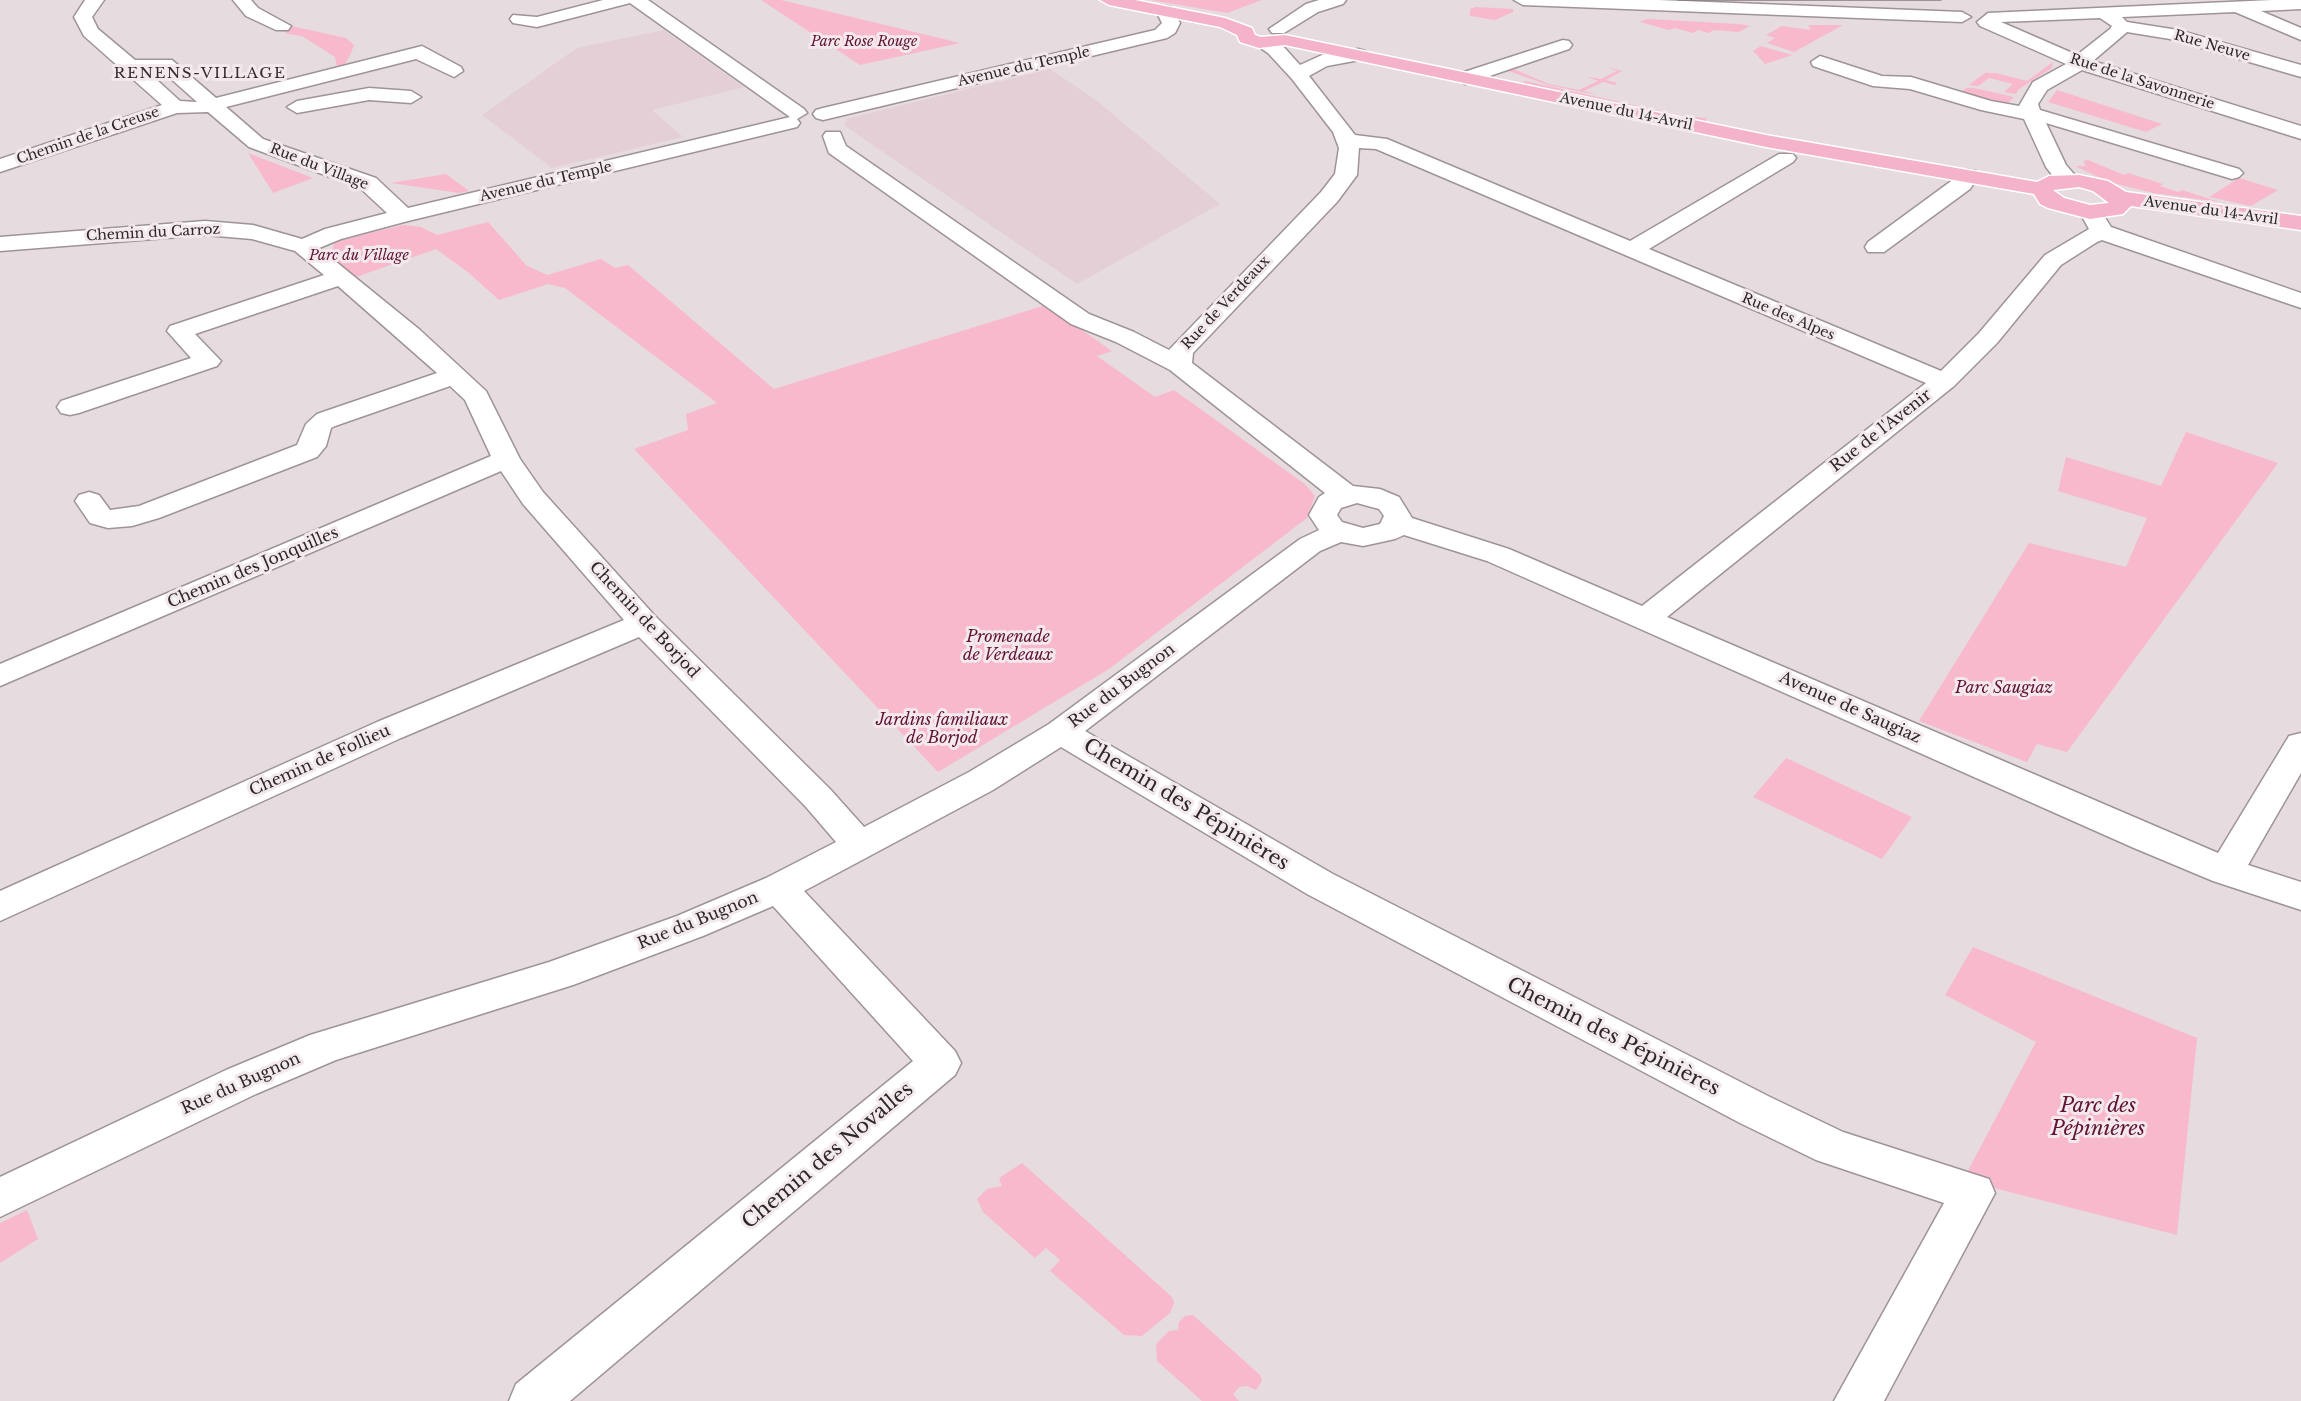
<!DOCTYPE html>
<html>
<head>
<meta charset="utf-8">
<style>
  body { margin:0 }
  canvas { display:block; background:#e6dbde }
</style>
</head>
<body>
<canvas width="2301" height="1401"></canvas>
<script>
const context = document.querySelector('canvas').getContext('2d');
context.lineJoin = 'round';
function paint(path, color) {
  context.fillStyle = color;
  context.fill(path, 'evenodd');
}
function poly(rows) {
  const path = new Path2D();
  for (const r of rows) {
    path.moveTo(r[0], r[1]);
    for (let i = 2; i < r.length; i += 2) path.lineTo(r[i], r[i + 1]);
  }
  return path;
}
function trace(path, color, width, dash) {
  context.strokeStyle = color;
  context.lineWidth = width;
  context.lineCap = dash ? 'butt' : 'round';
  context.setLineDash(dash || []);
  context.stroke(path);
}
function drawText(font, color, halo, rows, align = 'center') {
  context.font = font + ' "Libre Baskerville",serif';
  context.lineWidth = 6;
  context.setLineDash([]);
  context.textBaseline = 'middle';
  context.strokeStyle = halo;
  context.fillStyle = color;
  for (const [text, x, y, turn = 0] of rows) {
    context.save();
    context.translate(x, y);
    context.rotate((+turn || 0) * Math.PI / 180);
    context.textAlign = isNaN(turn) ? turn : align;
    if (halo) context.strokeText(text, 0, 0);
    context.fillText(text, 0, 0);
    context.restore();
  }
}
const built = poly([
  [664,30,744,87,652,110,683,137,552,168,482,115,577,48],
  [1050,69,1097,101,1220,204,1077,284,845,126,846,119]
]);
const green = poly([
  [761,0,781,0,960,43,860,65],
  [1150,0,1262,0,1227,13],
  [1476,7,1513,9,1513,12,1495,20,1470,16,1470,9],
  [1647,19,1739,24,1750,26,1739,32,1714,30,1708,33,1698,30,1693,33,1675,28,1669,30,1640,22],
  [287,25,346,38,354,45,351,53,344,66,337,67,335,57,302,36,288,34,278,28],
  [1808,25,1843,25,1794,52,1767,43,1775,38,1766,35,1782,26,1811,30],
  [1761,46,1792,55,1765,64,1753,51],
  [2053,62,2052,68,2019,89,2016,94,2004,92,2013,84,1989,78,1978,86,1969,85,1985,73,1995,73,2027,81],
  [1509,67,1549,84,1579,90,1598,81,1587,77,1601,79,1617,71,1606,67,1634,74,1622,71,1606,80,1617,83,1615,85,1603,82,1584,91,1597,95,1548,85,1503,69],
  [1525,81,1684,116,1706,118,1706,122,1521,84],
  [1966,88,1974,88,2014,97,2008,103,1992,102,1961,92],
  [2057,90,2162,124,2146,132,2048,102],
  [248,153,313,178,273,193],
  [2088,160,2124,175,2128,173,2163,184,2160,186,2178,192,2182,190,2219,202,2153,193,2109,182,2075,166,2086,166,2083,161],
  [446,174,469,191,459,193,391,183],
  [2239,178,2278,190,2251,206,2209,197],
  [488,222,527,266,547,275,601,259,615,268,628,265,774,389,1046,305,1112,351,1097,356,1155,397,1174,390,1306,485,1315,496,1307,518,1109,669,938,772,634,449,688,430,686,414,717,403,565,288,548,284,499,300,469,273,436,249,356,277,331,261,334,242,378,231,404,225,421,227,437,235],
  [2186,432,2278,463,2067,752,2037,744,2027,762,1919,721,2029,543,2126,567,2147,518,2058,491,2066,457,2161,486],
  [1786,758,1912,817,1882,859,1753,797],
  [1973,947,2197,1038,2177,1235,1963,1180,2036,1042,1945,995],
  [1022,1163,1172,1297,1174,1303,1170,1313,1142,1336,1124,1335,1050,1271,1060,1260,1046,1248,1035,1258,983,1212,977,1199,987,1189,1002,1186,999,1178],
  [27,1210,38,1239,0,1263,0,1223],
  [1193,1315,1260,1375,1262,1381,1256,1390,1247,1386,1239,1387,1233,1394,1239,1401,1202,1401,1157,1361,1156,1344,1169,1331,1178,1330,1179,1322,1185,1316]
]);
const minor = poly([
  [85,0,104,0,92,17,98,29,135,60,172,60,216,98,422,46,461,67,463,71,454,77,416,59,226,107,263,139,376,178,408,208,790,117,630,3,537,27,513,23,510,19,513,15,537,17,603,0,648,0,804,109,807,113,797,119,800,123,797,127,408,221,341,239,319,248,420,330,486,391,520,459,543,492,655,616,830,789,864,827,969,772,1049,724,1300,539,1319,530,1309,515,1319,497,1325,493,1170,370,1116,342,1071,324,829,153,823,136,826,132,840,132,846,146,1089,314,1134,332,1169,350,1321,192,1335,174,1339,148,1333,132,1292,79,1268,53,1259,47,1256,43,1259,39,1265,38,1282,45,1300,65,1322,55,1358,49,1365,51,1367,55,1365,59,1327,66,1309,76,1355,135,1387,139,1630,241,1779,154,1793,154,1796,158,1793,162,1649,249,1941,371,1979,333,2045,255,2089,229,2080,213,2083,208,2099,208,2111,227,2301,293,2301,308,2102,240,2097,242,2061,265,1997,343,1954,386,1667,617,2218,853,2289,736,2301,733,2301,773,2248,865,2301,882,2301,910,2213,881,2134,848,1487,561,1404,535,1395,539,1363,546,1341,542,1320,551,1085,731,1333,874,1770,1097,1843,1132,1989,1179,1995,1193,1884,1401,1834,1401,1944,1203,1816,1160,1740,1123,1307,894,1061,747,993,790,804,891,955,1051,961,1063,955,1075,570,1401,509,1401,516,1384,913,1061,773,906,703,936,573,985,336,1060,256,1094,0,1217,0,1177,226,1070,310,1035,549,962,677,916,766,878,836,842,806,807,639,637,401,738,0,921,0,891,377,722,624,620,523,504,501,471,0,686,0,664,491,456,465,400,450,386,335,426,331,428,326,446,317,457,159,518,132,526,108,528,90,523,75,501,79,495,89,492,99,495,110,510,139,506,297,445,306,424,317,414,437,373,338,286,195,334,221,361,217,366,79,413,70,415,61,413,57,407,61,401,191,358,167,331,170,326,324,275,295,251,252,239,205,235,0,251,0,237,205,221,253,225,302,239,325,229,387,213,360,188,249,147,208,112,177,113,0,172,0,159,162,105,84,36,74,17,85,0],
  [161,70,197,102,180,101,147,71,161,70],
  [1359,148,1376,149,1926,383,1642,606,1509,549,1412,518,1399,497,1380,489,1353,486,1192,363,1193,353,1337,202,1357,175,1359,148],
  [1357,503,1379,509,1384,516,1380,524,1363,528,1342,522,1337,515,1341,508,1357,503],
  [233,0,251,0,258,8,291,26,288,30,276,30,246,16,233,0],
  [1319,0,1346,0,1343,4,1318,12,1284,33,1272,33,1269,29,1306,4,1319,0],
  [1514,0,1658,0,1962,12,1971,17,1962,22,1523,5,1514,0],
  [2272,0,2301,0,2301,9,2261,11,2301,28,2301,40,2235,12,2122,17,2127,22,2178,30,2301,65,2301,77,2170,39,2127,32,2093,61,2301,126,2301,139,2082,70,2047,90,2038,104,2040,110,2239,169,2243,173,2239,177,2232,179,2046,123,2066,165,2079,180,2076,185,2068,186,2060,185,2046,167,2024,119,1981,110,1910,89,1873,86,1813,66,1811,62,1820,56,1882,76,1911,77,1991,101,2019,106,2033,82,2066,64,1980,26,1977,22,1988,13,2272,0],
  [2100,18,2112,26,2110,29,2077,55,2001,22,2100,18],
  [1165,6,1171,7,1180,23,1175,33,1167,38,823,120,816,118,813,114,816,110,823,108,1155,30,1162,23,1156,11,1165,6],
  [1563,40,1569,41,1572,45,1569,49,1472,82,1465,84,1455,78,1458,74,1563,40],
  [369,88,411,91,421,97,411,103,369,100,297,113,287,107,297,101,369,88],
  [1968,170,1976,171,1979,176,1970,189,1884,252,1868,252,1865,247,1868,242,1954,179,1960,171,1968,170]
]);
const major = poly([
  [1100,0,1135,0,1225,18,1252,28,1255,35,1261,37,1285,35,1766,135,2037,182,2049,176,2079,175,2108,181,2126,192,2301,216,2301,230,2131,206,2123,214,2090,219,2048,208,2040,204,2034,194,1766,147,1285,45,1259,48,1240,42,1237,35,1220,27,1109,5,1100,0],
  [2079,187,2093,191,2109,203,2090,205,2064,198,2053,190,2079,187]
]);
const tram = poly([
  [1678,0,1941,0]
]);
const farParknames = [
  ["Parc Rose Rouge",864,42],
  ["Parc du Village",359,256]
];
const farStreetnames = [
  ["Rue Neuve",2212,46,16],
  ["Avenue du Temple",1024,67,-13],
  ["Rue de la Savonnerie",2142,82,18],
  ["Avenue du 14-Avril",1626,112,12],
  ["Chemin de la Creuse",88,136,-19],
  ["Rue du Village",319,167,21],
  ["Avenue du Temple",546,182,-13],
  ["Avenue du 14-Avril",2211,211,8],
  ["Chemin du Carroz",153,233,-3],
  ["Rue de Verdeaux",1226,303,-47],
  ["Rue des Alpes",1788,317,23]
];
const farNeighbourhoodnames = [
  ["RENENS-VILLAGE",200,74]
];
const streetNames = [
  ["Rue de l'Avenir",1881,431,-38],
  ["Chemin des Jonquilles",253,568,-23],
  ["Chemin de Borjod",644,620,47],
  ["Rue du Bugnon",1122,686,-37],
  ["Avenue de Saugiaz",1850,708,24],
  ["Chemin de Follieu",320,761,-24],
  ["Rue du Bugnon",698,921,-22],
  ["Rue du Bugnon",241,1084,-24]
];
const parkNames = [
  ["Promenade",1008,637],
  ["de Verdeaux",1008,655],
  ["Parc Saugiaz",2004,688],
  ["Jardins familiaux",942,720],
  ["de Borjod",942,738]
];
const nearStreetnames = [
  ["Chemin des Pépinières",1186,805,31],
  ["Chemin des Pépinières",1613,1037,27],
  ["Chemin des Novalles",828,1156,-40]
];
const nearParknames = [
  ["Parc des",2098,1106],
  ["Pépinières",2098,1129]
];
paint(built, '#e3cfd5');
paint(green, '#f8b9cc');
trace(minor, '#9e9497', 3);
trace(major, '#fff', 3);
paint(minor, '#fff');
paint(major, '#f4b3ca');
trace(tram, '#867e80', 1.5);
drawText('italic 14px', '#611335', '#f3e8eb', farParknames);
drawText('14px', '#2c2829', '#f3e8eb', farStreetnames);
context.letterSpacing = '1.5px';
drawText('15px', '#352d2f', '#f3e8eb', farNeighbourhoodnames);
context.letterSpacing = '0px';
drawText('16px', '#2c2829', '#f3e8eb', streetNames);
drawText('italic 16px', '#611335', '#f3e8eb', parkNames);
drawText('20px', '#2c2829', '#f3e8eb', nearStreetnames);
drawText('italic 20px', '#611335', '#f3e8eb', nearParknames);
</script>
</body>
</html>
